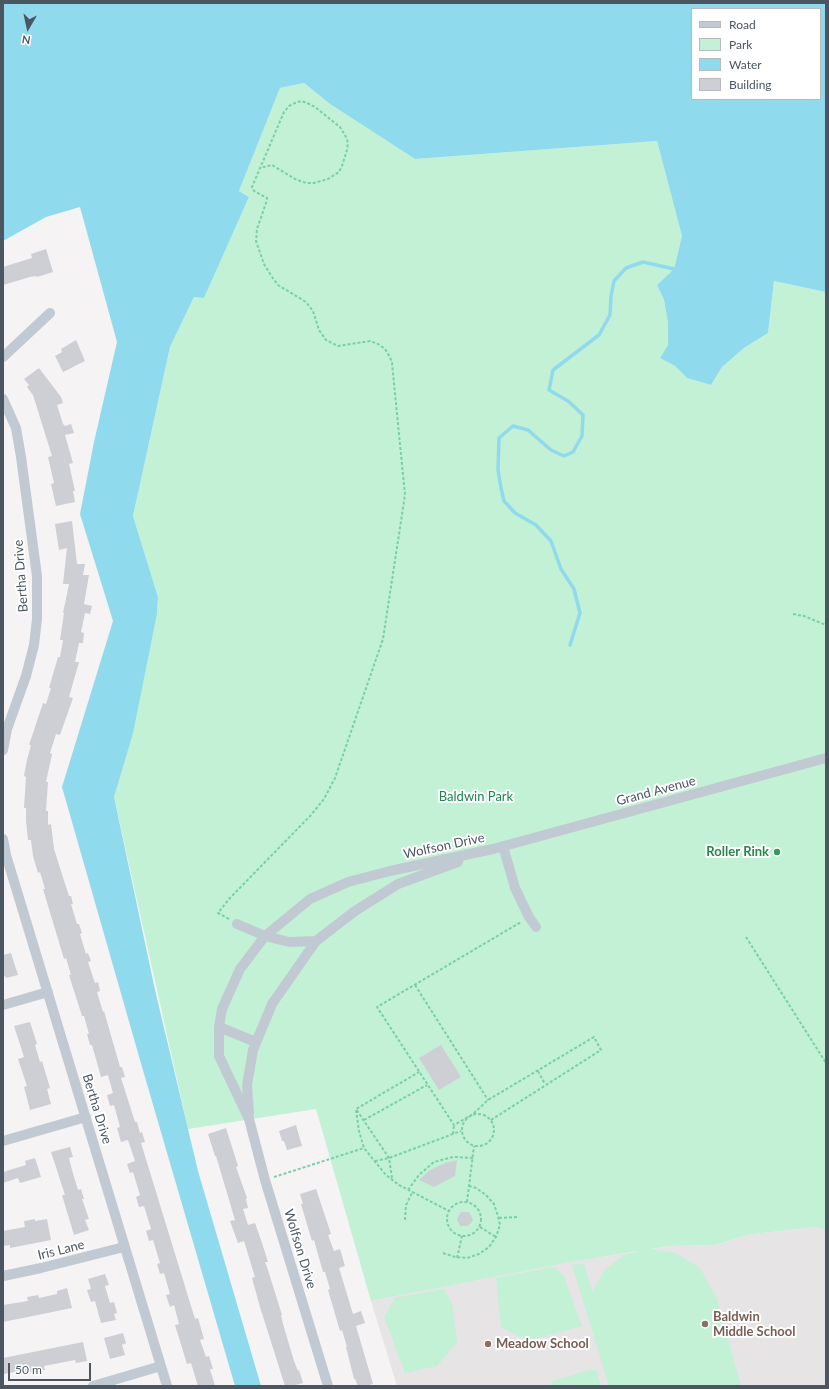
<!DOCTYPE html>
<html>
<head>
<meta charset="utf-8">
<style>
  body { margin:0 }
  #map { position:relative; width:829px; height:1389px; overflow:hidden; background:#f5f3f3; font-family:Lato,sans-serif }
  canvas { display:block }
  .frame { position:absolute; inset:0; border:4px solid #4a5661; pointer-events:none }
  .legend { position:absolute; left:691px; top:8px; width:130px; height:92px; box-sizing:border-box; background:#fff; border:1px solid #b7bbc0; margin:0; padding:5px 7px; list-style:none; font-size:12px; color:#4a5661 }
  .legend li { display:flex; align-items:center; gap:8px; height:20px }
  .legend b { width:20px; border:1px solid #b7bbc0 }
  .north { position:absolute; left:8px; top:8px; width:40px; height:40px; -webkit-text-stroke:3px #fff; paint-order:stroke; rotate:189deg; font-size:11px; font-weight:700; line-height:16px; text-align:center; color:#4a5661 }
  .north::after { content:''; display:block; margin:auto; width:14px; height:18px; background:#4a5661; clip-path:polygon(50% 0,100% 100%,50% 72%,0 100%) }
  .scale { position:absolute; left:8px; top:1363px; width:83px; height:18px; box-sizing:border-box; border:2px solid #4a5661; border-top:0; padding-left:5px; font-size:12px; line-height:14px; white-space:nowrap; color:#4a5661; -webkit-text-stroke:3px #fff; paint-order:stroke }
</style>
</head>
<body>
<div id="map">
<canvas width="829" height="1389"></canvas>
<div class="frame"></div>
<ul class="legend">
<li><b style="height:5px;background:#c1cad2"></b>Road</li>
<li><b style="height:11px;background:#c3f1d5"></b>Park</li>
<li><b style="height:11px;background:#90daee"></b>Water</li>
<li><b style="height:11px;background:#cdcfd5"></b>Building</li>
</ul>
<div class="north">N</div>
<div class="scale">50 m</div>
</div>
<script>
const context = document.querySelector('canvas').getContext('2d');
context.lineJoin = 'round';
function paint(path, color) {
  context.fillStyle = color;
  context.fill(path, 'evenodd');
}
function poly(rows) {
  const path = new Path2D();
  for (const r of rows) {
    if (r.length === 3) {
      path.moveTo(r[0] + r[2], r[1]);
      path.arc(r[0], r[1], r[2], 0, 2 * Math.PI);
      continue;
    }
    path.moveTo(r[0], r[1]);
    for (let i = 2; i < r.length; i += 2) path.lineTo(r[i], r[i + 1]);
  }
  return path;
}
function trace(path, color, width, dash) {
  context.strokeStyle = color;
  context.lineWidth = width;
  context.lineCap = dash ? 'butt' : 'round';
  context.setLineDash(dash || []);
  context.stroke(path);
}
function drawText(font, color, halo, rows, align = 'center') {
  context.font = font + ' Lato,sans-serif';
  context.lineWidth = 4;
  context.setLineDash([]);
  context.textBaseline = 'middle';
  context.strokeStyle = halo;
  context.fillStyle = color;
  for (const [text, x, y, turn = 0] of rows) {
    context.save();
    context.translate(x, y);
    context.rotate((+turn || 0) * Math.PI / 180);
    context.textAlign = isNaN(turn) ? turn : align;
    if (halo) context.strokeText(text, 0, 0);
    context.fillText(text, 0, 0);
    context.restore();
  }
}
const education = poly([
  [814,1227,826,1230,826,1386,397,1386,371,1301,570,1262,670,1246,716,1245,746,1235]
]);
const green = poly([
  [304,83,330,104,415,159,657,141,682,236,674,269,657,285,664,300,668,323,668,345,660,358,675,366,687,378,711,385,722,367,744,348,768,333,774,281,826,292,826,1230,814,1227,746,1235,716,1245,670,1246,651,1249,676,1253,700,1268,717,1299,741,1386,609,1386,572,1265,584,1264,592,1292,604,1271,622,1256,637,1251,566,1263,371,1301,316,1109,188,1129,114,797,137,710,157,614,158,597,133,516,170,347,194,297,204,298,249,197,239,191,280,88],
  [554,1267,564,1276,582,1326,527,1341,501,1327,496,1278],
  [444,1289,452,1303,457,1342,437,1366,405,1373,384,1317,395,1298],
  [596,1369,601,1386,549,1386,553,1381,585,1371]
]);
const water = poly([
  [3,3,826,3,826,292,774,281,768,333,744,348,722,367,711,385,687,378,675,366,660,358,668,345,668,323,664,300,657,285,674,269,682,236,657,141,415,159,330,104,304,83,280,88,239,191,249,197,204,298,194,297,170,347,133,516,158,597,157,614,133,733,114,797,155,990,198,1171,261,1386,235,1386,140,1060,62,787,113,621,80,514,94,442,117,342,80,207,46,217,3,241],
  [692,9,820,9,820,99,692,99]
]);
const stream = poly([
  [570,645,580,613,574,589,561,569,551,541,536,525,515,513,504,501,501,488,498,470,499,438,513,426,528,430,551,450,564,456,573,452,582,436,583,415,568,401,549,390,553,370,599,335,610,315,611,296,614,281,626,268,643,262,674,269]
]);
const building = poly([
  [46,249,53,272,37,277,36,276,30,277,3,285,3,267,32,258,31,254],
  [76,340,85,361,63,372,55,356,62,352,61,349],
  [39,368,61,397,63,403,57,405,63,424,65,426,71,424,74,433,65,435,73,463,69,464,75,491,73,491,75,502,56,506,51,484,54,483,48,457,52,456,33,395,27,387,29,385,24,379],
  [72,521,77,564,85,564,83,575,89,575,84,604,92,606,90,614,85,613,81,632,84,633,83,643,79,643,75,662,79,662,69,697,73,698,60,735,56,734,50,753,52,754,46,782,48,782,46,811,48,811,48,825,51,824,54,849,60,868,69,896,71,896,73,904,71,904,77,924,79,924,82,933,80,934,86,954,88,953,91,961,88,962,95,983,98,982,100,991,97,992,103,1012,104,1011,120,1067,122,1067,125,1077,121,1078,135,1122,137,1122,140,1133,142,1132,145,1142,141,1143,195,1319,198,1318,204,1339,200,1340,206,1357,209,1356,213,1369,210,1369,215,1386,198,1386,191,1363,187,1364,175,1325,179,1324,174,1305,170,1307,166,1295,170,1294,164,1273,160,1274,157,1264,160,1263,153,1240,149,1241,146,1231,151,1229,144,1206,139,1207,136,1197,140,1195,133,1172,130,1173,127,1164,135,1161,128,1140,121,1142,117,1128,120,1127,114,1105,110,1106,107,1095,113,1093,108,1075,101,1077,92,1045,90,1045,87,1034,89,1034,84,1016,82,1016,69,975,71,975,66,958,64,959,43,889,45,889,40,872,38,873,33,856,31,840,28,840,26,821,26,808,24,808,26,777,24,776,27,760,31,745,29,745,43,703,46,704,51,688,49,688,58,657,60,657,63,640,60,640,64,613,63,613,69,584,63,584,67,548,59,550,55,524],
  [11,953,18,975,6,978,5,976,3,977,3,955],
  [30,1022,37,1044,35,1045,40,1062,42,1061,50,1088,47,1089,51,1104,30,1110,24,1087,27,1086,18,1059,24,1057,14,1026],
  [441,1045,461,1077,439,1090,419,1058],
  [296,1125,302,1146,287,1150,284,1141,282,1141,279,1131],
  [226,1128,238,1166,236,1167,247,1198,246,1199,248,1208,243,1209,248,1225,255,1223,262,1243,268,1262,265,1262,267,1267,282,1315,281,1315,283,1324,294,1361,298,1371,299,1370,303,1383,292,1386,285,1386,260,1307,252,1278,255,1277,244,1241,238,1243,230,1221,235,1220,216,1156,215,1156,208,1134],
  [70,1147,73,1157,69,1158,72,1170,78,1190,81,1189,84,1199,82,1199,89,1219,85,1220,89,1230,74,1235,62,1195,65,1195,51,1152],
  [35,1158,41,1177,20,1183,18,1178,3,1183,3,1172,26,1165,25,1161],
  [457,1160,455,1176,434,1187,419,1180,430,1170,445,1163],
  [316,1189,331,1234,328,1235,334,1251,340,1249,345,1266,339,1268,353,1314,361,1311,365,1323,356,1326,373,1384,365,1386,358,1386,355,1379,354,1379,346,1347,347,1347,342,1330,340,1331,328,1290,330,1289,325,1272,323,1272,314,1240,312,1241,301,1204,303,1204,300,1194],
  [461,1212,469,1212,473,1220,468,1226,460,1226,457,1219],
  [35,1219,35,1221,47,1219,51,1240,10,1248,10,1245,3,1246,3,1231,25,1227,24,1221],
  [105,1274,109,1285,105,1286,110,1303,114,1302,117,1313,114,1314,116,1320,101,1323,95,1301,91,1302,87,1290,91,1289,88,1279],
  [67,1288,72,1308,3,1322,3,1305,28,1301,27,1297,38,1295,39,1298,57,1294,57,1291],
  [123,1333,126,1343,122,1345,125,1355,110,1359,104,1338],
  [83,1342,87,1361,76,1363,75,1360,44,1366,45,1370,36,1371,16,1375,15,1372,4,1374,3,1358]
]);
const path = poly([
  [793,614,804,616,826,625],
  [229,919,218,913,229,899,311,815,324,799,335,778,383,639,405,495,392,363,390,357,385,349,378,344,370,341,338,346,326,340,319,330,313,311,306,302,278,285,272,277,264,264,256,241,257,229,267,200,267,198,254,191,252,187,284,112,289,106,295,103,301,101,307,103,315,107,340,127,346,137,348,143,347,150,342,166,339,172,328,179,314,183,306,183,295,179,272,165,260,168],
  [746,937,826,1063],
  [415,985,488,1100],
  [538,1071,545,1084],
  [356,1110,359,1131,364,1148,386,1175,399,1185,449,1211],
  [478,1130,16],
  [364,1120,427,1085],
  [491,1120,601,1050,594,1037,488,1100,473,1114,454,1125,377,1007,521,922],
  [453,1134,454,1125],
  [375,1161,389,1158,461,1131],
  [274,1177,364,1148],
  [392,1178,389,1158,356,1109,419,1072],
  [408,1190,419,1175,434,1162,453,1157,473,1158],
  [464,1219,17],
  [467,1202,474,1146],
  [499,1218,519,1217],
  [405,1220,406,1205,412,1193],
  [480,1227,496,1237],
  [443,1253,455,1257,467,1258,479,1254,489,1247,496,1237,500,1225,498,1216,494,1204,486,1195,476,1188,469,1186],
  [457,1258,462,1236]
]);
const street = poly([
  [3,357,50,313],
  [3,399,16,428,21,457,37,576,37,619,34,645,26,676,7,729,3,750],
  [3,839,6,855,167,1386],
  [503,846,515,888,529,917,536,927],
  [237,924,265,936,289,942,316,941],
  [3,1005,48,992],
  [219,1027,256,1042],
  [249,1113,247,1085,253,1050,272,1004,316,941,355,911,398,884,458,862],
  [3,1141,86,1117],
  [3,1276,41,1268,124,1247],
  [93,1386,161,1366],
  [328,1386,265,1180,249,1119,219,1056,219,1027,222,1009,240,969,265,936,310,899,348,882,390,871,493,849,826,758]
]);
const markers = [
  [777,852,4,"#2e9e5b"],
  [705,1324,4,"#8d6e63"],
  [488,1344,4,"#8d6e63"]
];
const streetNames = [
  ["Bertha Drive",21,576,-94],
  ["Grand Avenue",656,791,-15],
  ["Wolfson Drive",444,846,-12],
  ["Bertha Drive",97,1109,73],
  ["Wolfson Drive",300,1249,73],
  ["Iris Lane",61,1250,-14]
];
const parkNames = [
  ["Baldwin Park",476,797]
];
const leisureNames = [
  ["Roller Rink",769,852]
];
const educationNames = [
  ["Baldwin",713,1317],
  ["Middle School",713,1332],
  ["Meadow School",496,1344]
];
paint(education, '#e6e4e5');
paint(green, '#c3f1d5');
paint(water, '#90daee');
trace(stream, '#90daee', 3.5);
paint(building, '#cdcfd5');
trace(path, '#7ad0a6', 2, [3, 2]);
trace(street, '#c1cad2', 10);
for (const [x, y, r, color] of markers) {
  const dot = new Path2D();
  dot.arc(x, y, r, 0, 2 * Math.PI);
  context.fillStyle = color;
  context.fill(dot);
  trace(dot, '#fff', 1.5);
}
drawText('13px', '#4a5661', '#fff', streetNames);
drawText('13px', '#17864f', '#fff', parkNames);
drawText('bold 13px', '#27864d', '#fff', leisureNames, 'right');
drawText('bold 13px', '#785e54', '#fff', educationNames, 'left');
</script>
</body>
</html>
